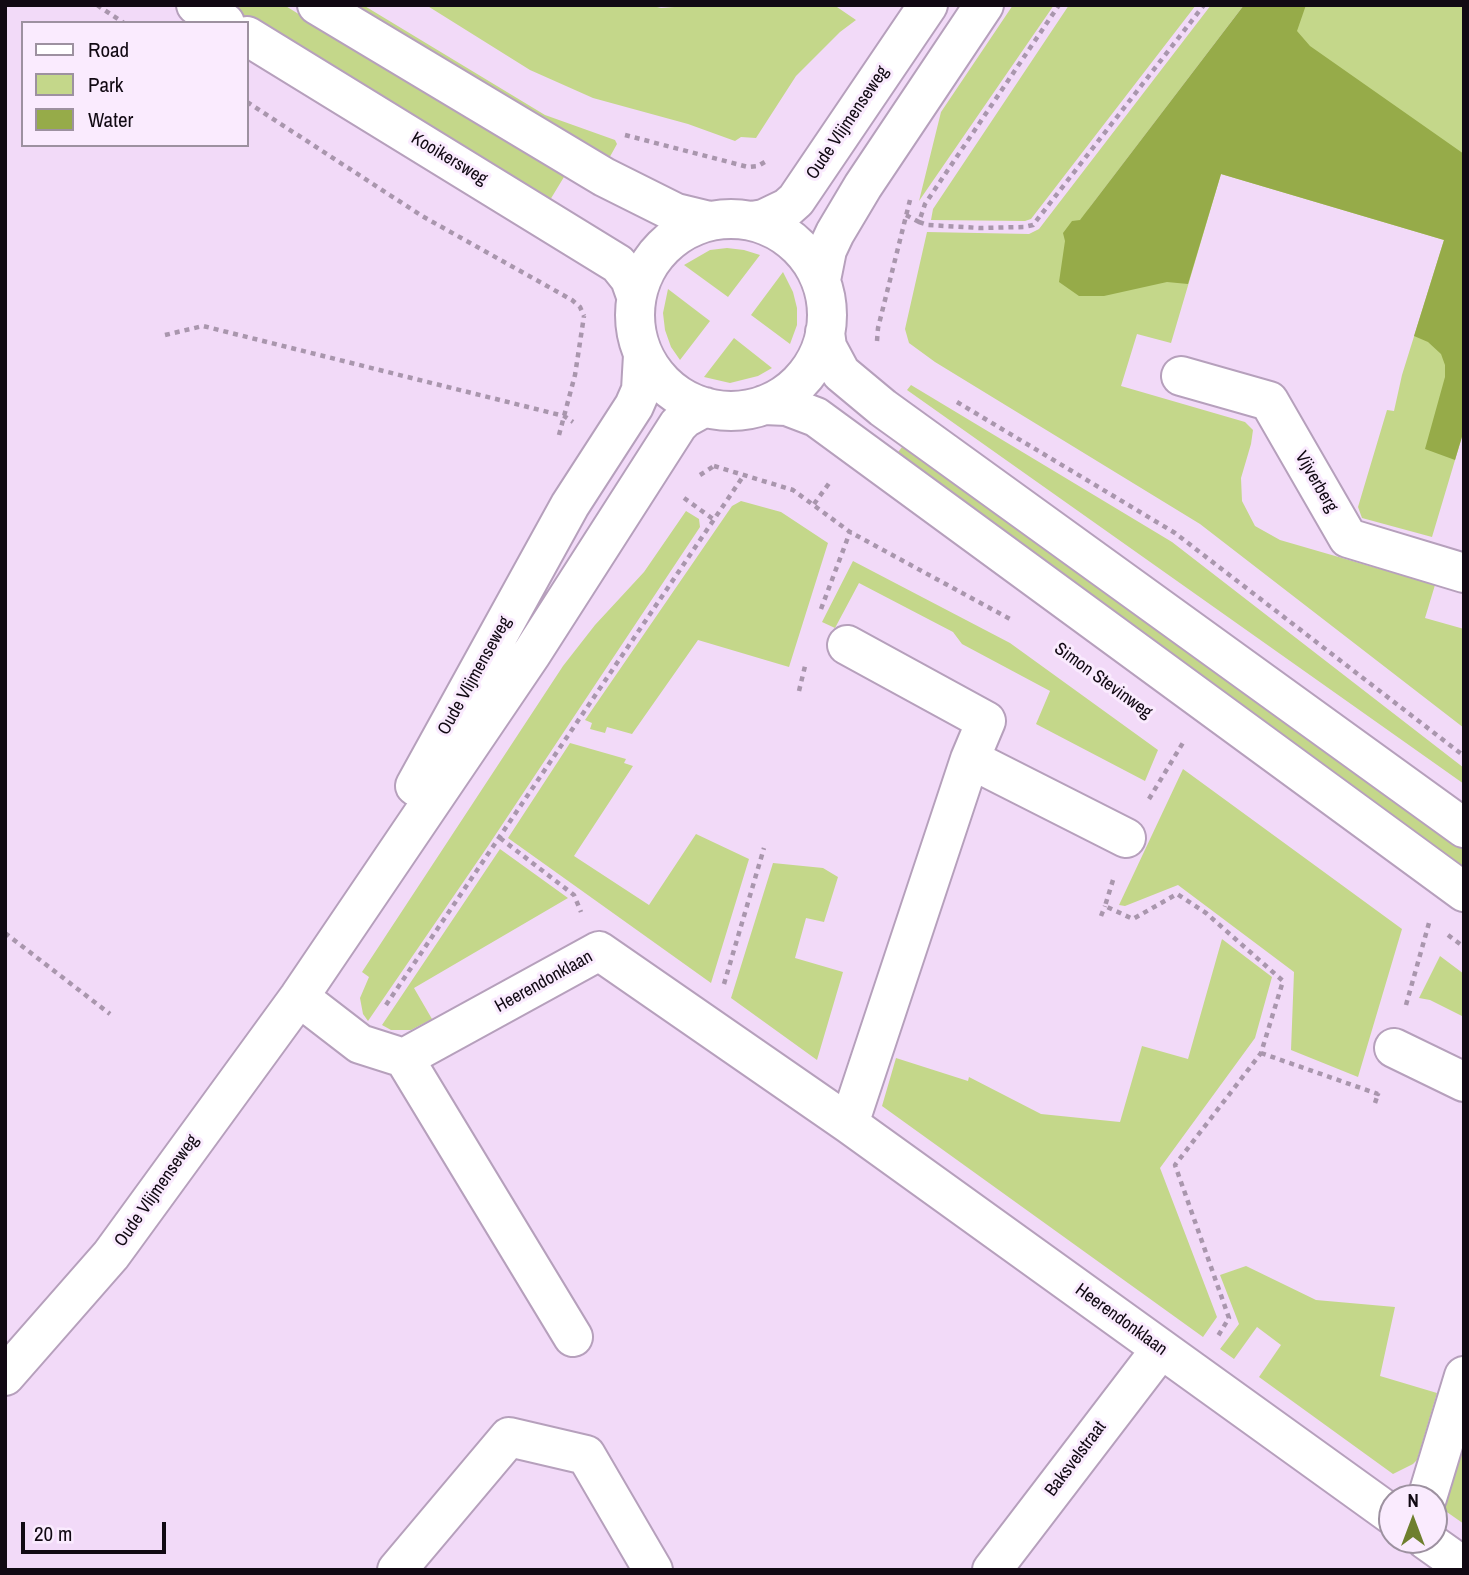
<!DOCTYPE html>
<html>
<head>
<meta charset="utf-8">
<style>
  body { margin:0 }
  #map { position:relative; width:1469px; height:1575px; overflow:hidden; background:#f2daf8; font-family:"Archivo Narrow",sans-serif }
  canvas { display:block }
  .frame { position:absolute; inset:0; border:7px solid #110913; pointer-events:none }
  .legend { position:absolute; left:21px; top:21px; width:228px; height:126px; box-sizing:border-box; background:#faebfe; border:2px solid #9d91a0; margin:0; padding:9px 12px; list-style:none; font-size:21px; color:#110913 }
  .legend li { display:flex; align-items:center; gap:14px; height:35px }
  .legend b { width:35px; border:2px solid #9d91a0 }
  .north { position:absolute; left:1378px; top:1484px; width:70px; height:70px; box-sizing:border-box; background:#faebfe; border:2px solid #9d91a0; border-radius:50%; rotate:0deg; font-size:19px; font-weight:700; line-height:28px; text-align:center; color:#110913 }
  .north::after { content:''; display:block; margin:auto; width:24px; height:32px; background:#6e7f2e; clip-path:polygon(50% 0,100% 100%,50% 72%,0 100%) }
  .scale { position:absolute; left:21px; top:1522px; width:145px; height:32px; box-sizing:border-box; border:4px solid #110913; border-top:0; padding-left:9px; font-size:21px; line-height:24px; white-space:nowrap; color:#110913; -webkit-text-stroke:5px #faebfe; paint-order:stroke }
</style>
</head>
<body>
<div id="map">
<canvas width="1469" height="1575"></canvas>
<div class="frame"></div>
<ul class="legend">
<li><b style="height:9px;background:#fff"></b>Road</li>
<li><b style="height:19px;background:#c4d78a"></b>Park</li>
<li><b style="height:19px;background:#96ab49"></b>Water</li>
</ul>
<div class="north">N</div>
<div class="scale">20 m</div>
</div>
<script>
const context = document.querySelector('canvas').getContext('2d');
context.lineJoin = 'round';
function paint(path, color) {
  context.fillStyle = color;
  context.fill(path, 'evenodd');
}
function poly(rows) {
  const path = new Path2D();
  for (const r of rows) {
    if (r.length === 3) {
      path.moveTo(r[0] + r[2], r[1]);
      path.arc(r[0], r[1], r[2], 0, 2 * Math.PI);
      continue;
    }
    path.moveTo(r[0], r[1]);
    for (let i = 2; i < r.length; i += 2) path.lineTo(r[i], r[i + 1]);
  }
  return path;
}
function trace(path, color, width, dash) {
  context.strokeStyle = color;
  context.lineWidth = width;
  context.lineCap = dash ? 'butt' : 'round';
  context.setLineDash(dash || []);
  context.stroke(path);
}
function drawText(font, color, halo, rows, align = 'center') {
  context.font = font + ' "Archivo Narrow",sans-serif';
  context.lineWidth = 6;
  context.setLineDash([]);
  context.textBaseline = 'middle';
  context.strokeStyle = halo;
  context.fillStyle = color;
  for (const [text, x, y, turn = 0] of rows) {
    context.save();
    context.translate(x, y);
    context.rotate((+turn || 0) * Math.PI / 180);
    context.textAlign = isNaN(turn) ? turn : align;
    if (halo) context.strokeText(text, 0, 0);
    context.fillText(text, 0, 0);
    context.restore();
  }
}
const green = poly([
  [219,5,284,5,401,77,567,172,547,205],
  [332,5,363,5,545,115,615,140,617,144,607,162],
  [426,5,649,5,661,8,701,5,834,5,856,20,840,32,796,76,756,138,741,137,735,141,688,124,593,98,530,70],
  [1013,5,1054,5,919,201,941,112],
  [1069,5,1196,5,1031,219,1025,221,931,220,933,209],
  [1211,5,1244,5,1087,211,1268,5,1464,5,1464,430,1432,537,1362,518,1358,507,1387,410,1394,411,1402,375,1444,240,1221,174,1171,343,1137,334,1121,386,1245,422,1253,430,1251,444,1241,478,1242,501,1255,526,1280,540,1435,585,1425,618,1464,629,1464,728,1200,524,935,362,909,343,905,329,927,232,1029,234,1039,229],
  [727,248,744,250,760,255,728,297,684,265,710,250],
  [783,272,793,292,797,308,797,325,790,344,751,315],
  [668,289,710,321,680,360,671,347,665,330,663,313],
  [734,338,772,368,758,376,730,383,704,377],
  [911,385,1172,542,1464,768,1464,784,907,390],
  [906,442,1464,838,1464,872,895,456],
  [741,501,781,512,828,543,789,667,698,640,632,734,607,727,605,733,590,729,592,723,585,720,732,506],
  [686,511,699,519,700,527,488,846,368,1021,363,1014,360,998,369,977,362,972,563,666,595,625,644,572],
  [853,561,1010,643,1158,750,1145,781,1036,724,1050,691,962,644,953,632,859,583,835,628,822,622],
  [570,743,626,759,624,763,633,766,574,856,649,905,696,834,749,859,711,983,508,838],
  [1183,769,1402,929,1358,1077,1291,1050,1294,972,1178,885,1125,906,1119,905],
  [500,849,568,898,414,988,432,1019,411,1030,391,1030,382,1025],
  [773,863,823,868,838,877,824,922,806,918,795,958,843,972,817,1060,731,998],
  [1222,939,1272,977,1255,1038,1160,1168,1217,1317,1203,1337,882,1106,896,1058,968,1081,969,1077,1041,1114,1120,1122,1142,1046,1188,1059],
  [1440,956,1464,974,1464,1017,1430,1000,1419,998],
  [1246,1266,1316,1300,1395,1307,1380,1376,1437,1393,1417,1460,1413,1464,1393,1474,1259,1377,1281,1345,1257,1327,1234,1359,1220,1349,1239,1324,1220,1275],
  [1464,1443,1464,1524,1444,1510]
]);
const water = poly([
  [1244,5,1306,5,1297,31,1310,46,1464,154,1464,430,1455,460,1425,449,1445,377,1445,365,1441,354,1428,342,1414,336,1444,240,1221,174,1188,284,1167,282,1104,296,1079,296,1059,282,1065,241,1063,233,1072,221,1080,220]
]);
const path = poly([
  [97,5,124,23],
  [247,102,422,216,572,300,580,307,584,316],
  [625,135,748,167,758,166,768,160],
  [906,215,919,222,925,204,1059,5],
  [919,222,928,225,980,228,1024,227,1033,225,1204,5],
  [165,335,203,326,564,416,573,422],
  [877,341,878,328,910,200],
  [957,402,1175,533,1464,756],
  [559,435,575,375,584,316],
  [714,466,793,490,850,532,1010,619],
  [700,475,714,466],
  [684,498,713,519],
  [814,504,830,482],
  [821,609,850,532],
  [799,691,806,662],
  [1149,799,1184,741],
  [500,838,574,895,581,912],
  [1113,880,1105,906,1133,919,1177,894,1206,913,1283,981,1261,1053,1175,1165,1229,1318,1218,1336],
  [1101,916,1105,906],
  [5,933,110,1014],
  [1448,935,1464,947],
  [724,984,764,848],
  [386,1005,744,475],
  [1406,1005,1429,923],
  [1261,1053,1378,1094,1379,1091],
  [1375,1103,1378,1094]
]);
const minor = poly([
  [196,5,225,23],
  [317,5,604,177,676,213,709,221],
  [247,36,618,264,630,279,636,296],
  [731,315,96],
  [752,221,764,219,787,208,796,200,928,5],
  [821,280,827,250,835,233,863,186,984,5],
  [825,332,827,347,841,373,883,408,1464,828],
  [1181,376,1269,401,1348,538,1464,573],
  [764,405,787,406,816,417,1464,892],
  [847,645,986,721,970,759,849,1124],
  [970,759,1126,838],
  [415,786,570,505,634,406,641,390,643,355],
  [299,997,360,1044,404,1058,599,951,849,1124,1392,1515],
  [1394,1048,1464,1082],
  [404,1058,573,1337],
  [5,1376,111,1255,299,997,532,653,678,425,685,418,705,407],
  [1427,1498,1464,1376],
  [1426,1540,1464,1567],
  [397,1570,509,1437,586,1455,653,1570],
  [992,1570,1161,1349]
]);
const streetNames = [
  ["Oude Vlijmenseweg",848,123,-56],
  ["Kooikersweg",449,159,31],
  ["Vijverberg",1316,482,60],
  ["Oude Vlijmenseweg",475,676,-61],
  ["Simon Stevinweg",1103,681,36],
  ["Heerendonklaan",544,982,-29],
  ["Oude Vlijmenseweg",157,1191,-55],
  ["Heerendonklaan",1121,1320,36],
  ["Baksvelstraat",1076,1459,-53]
];
paint(green, '#c4d78a');
paint(water, '#96ab49');
trace(minor, '#b6a0bc', 42);
trace(path, '#a996ad', 4.5, [5, 5]);
trace(minor, '#fff', 38);
drawText('18px', '#110913', '#faebfe', streetNames);
</script>
</body>
</html>
